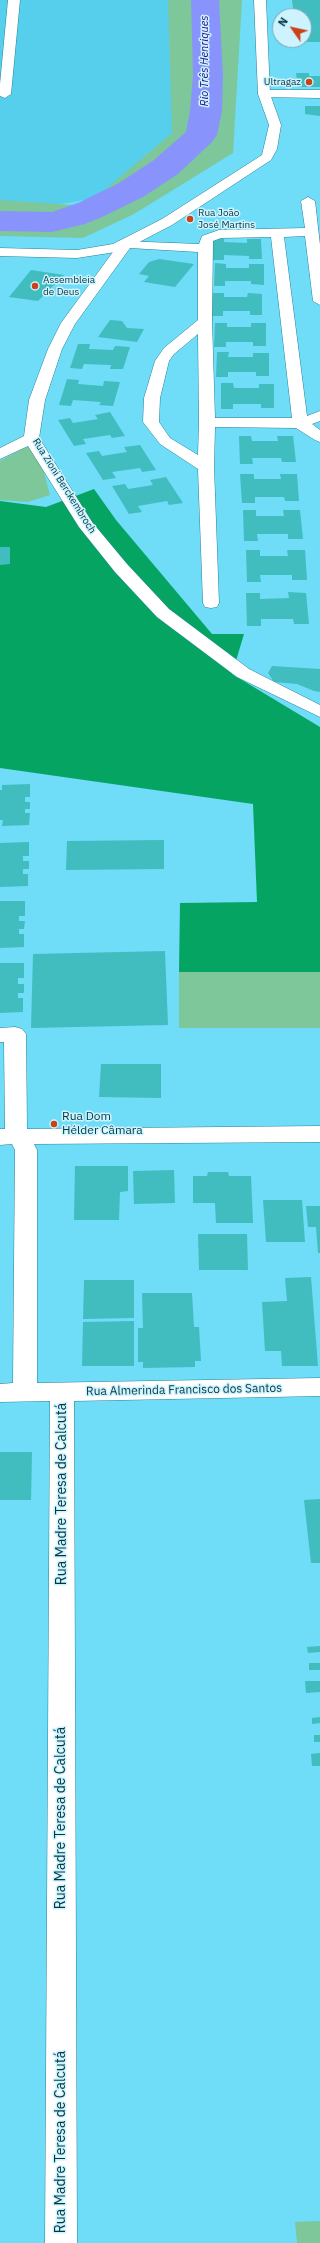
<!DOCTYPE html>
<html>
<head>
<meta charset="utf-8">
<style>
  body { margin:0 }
  #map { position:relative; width:320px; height:2243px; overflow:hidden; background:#6fdcf8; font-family:"IBM Plex Sans",sans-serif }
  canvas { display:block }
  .north { position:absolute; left:272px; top:8px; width:40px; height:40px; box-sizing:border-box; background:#ccf3fe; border:1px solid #7ca8b3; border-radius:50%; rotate:304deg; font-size:11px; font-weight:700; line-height:16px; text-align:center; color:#033742 }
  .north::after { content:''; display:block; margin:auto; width:14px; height:18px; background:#ca4216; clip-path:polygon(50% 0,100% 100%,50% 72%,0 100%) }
</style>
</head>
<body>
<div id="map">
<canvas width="320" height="2243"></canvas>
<div class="north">N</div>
</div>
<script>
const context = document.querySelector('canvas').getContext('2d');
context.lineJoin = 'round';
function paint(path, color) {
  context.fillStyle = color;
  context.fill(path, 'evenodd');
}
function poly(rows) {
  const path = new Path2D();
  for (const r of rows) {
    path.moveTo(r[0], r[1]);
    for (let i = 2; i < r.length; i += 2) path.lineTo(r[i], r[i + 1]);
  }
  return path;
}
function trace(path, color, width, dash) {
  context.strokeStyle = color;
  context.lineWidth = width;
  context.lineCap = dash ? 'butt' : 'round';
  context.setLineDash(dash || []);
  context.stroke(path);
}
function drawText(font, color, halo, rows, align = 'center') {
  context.font = font + ' "IBM Plex Sans",sans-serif';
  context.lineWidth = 3;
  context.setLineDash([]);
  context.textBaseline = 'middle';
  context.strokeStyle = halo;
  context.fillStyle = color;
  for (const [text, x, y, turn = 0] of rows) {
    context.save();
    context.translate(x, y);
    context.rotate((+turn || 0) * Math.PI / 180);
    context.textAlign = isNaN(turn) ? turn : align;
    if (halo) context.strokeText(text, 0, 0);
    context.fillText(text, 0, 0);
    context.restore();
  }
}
const built = poly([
  [0,0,173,0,185,128,109,189,89,199,11,213,0,212]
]);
const green = poly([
  [168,0,242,0,233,153,134,214,83,238,0,236,0,200,86,206,172,133],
  [30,447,38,450,50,495,28,502,0,500,0,461,24,448],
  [179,972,320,972,320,1028,179,1028],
  [320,2221,320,2243,297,2243,295,2222]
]);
const forest = poly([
  [94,489,116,520,212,634,244,634,232,674,320,727,320,972,179,972,180,903,257,902,253,804,0,768,0,501,46,507]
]);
const river = poly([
  [191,0,219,0,223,76,222,111,217,135,212,142,178,174,143,197,102,217,85,224,52,232,0,231,0,211,52,212,78,203,119,183,154,160,186,132,190,111,193,76,191,0]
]);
const building = poly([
  [292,0,320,0,320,42,296,42,296,40,304,40,304,16,294,16],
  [296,73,309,73,309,76,320,76,320,87,298,87],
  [305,106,320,106,320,116,305,114],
  [213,238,224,239,224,242,247,243,247,239,261,239,262,259,249,259,249,256,224,255,224,260,213,260],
  [159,259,194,264,175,287,144,282,149,276,139,274,149,262],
  [215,263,226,264,226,268,249,268,249,264,264,264,264,285,251,284,251,281,225,281,225,286,214,286],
  [31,270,64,275,38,301,9,297],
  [212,293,224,293,224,297,247,297,248,293,262,294,262,315,250,315,250,311,223,311,223,316,212,316],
  [110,320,122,321,127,328,144,329,137,342,98,337],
  [215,323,227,323,227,327,251,327,251,323,266,323,266,346,253,346,253,342,226,342,226,347,214,347],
  [78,344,90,344,89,349,113,350,115,346,130,347,123,369,110,369,111,365,84,364,82,369,70,368],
  [217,352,229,352,228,357,253,357,253,353,269,353,269,376,256,376,256,372,228,372,228,377,216,377],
  [67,379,79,380,78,384,103,386,104,381,120,382,113,406,99,405,101,402,73,400,71,406,59,405],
  [221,383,233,383,234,388,259,388,259,384,274,384,274,408,261,408,261,404,233,404,233,409,221,409],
  [110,412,125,436,112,438,110,435,83,439,86,444,74,446,58,420,70,418,73,423,98,419,95,415],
  [239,436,251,436,252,441,278,441,277,436,293,436,296,462,282,462,281,458,252,458,253,464,240,464],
  [140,445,156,470,142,472,140,468,112,472,116,478,103,480,86,453,99,451,102,456,127,452,124,447],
  [240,474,254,474,254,479,281,479,280,474,297,474,299,501,285,501,284,497,255,497,255,503,242,503],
  [166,477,183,503,169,505,167,501,138,506,142,512,129,514,112,486,125,484,128,489,153,485,150,480],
  [243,510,256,510,256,516,284,516,283,510,300,510,303,539,288,539,288,534,257,534,258,541,244,541],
  [0,547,10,547,10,564,0,565],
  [246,550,260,550,260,556,288,556,287,550,305,550,307,580,292,580,292,575,260,575,261,582,247,582],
  [288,592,306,593,309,624,294,624,293,619,261,619,261,626,247,626,246,593,260,593,260,599,289,598],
  [272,666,320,669,320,692,314,691,297,684,274,682,268,673],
  [30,784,30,797,25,797,25,802,30,802,30,809,25,809,25,813,30,813,29,825,2,826,3,820,0,820,0,790,2,790,2,785],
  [164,840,164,869,66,870,67,841],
  [29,842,29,856,23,856,23,861,29,861,29,869,23,869,23,874,28,874,28,886,0,887,0,843],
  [0,901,25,901,25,916,19,916,19,921,25,921,24,929,19,929,19,934,24,934,24,947,0,948],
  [165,951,168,1025,31,1028,33,954],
  [0,963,24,963,24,978,18,978,18,984,24,984,24,993,18,993,18,998,23,998,23,1012,0,1013],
  [101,1064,161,1064,161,1098,99,1097],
  [75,1166,128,1166,128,1191,120,1192,119,1220,74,1220],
  [174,1170,175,1203,134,1204,133,1171],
  [208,1172,228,1172,229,1176,251,1176,253,1223,216,1223,215,1203,193,1203,193,1176,207,1176],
  [263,1200,302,1200,305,1242,266,1242],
  [306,1206,320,1206,320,1253,318,1253,316,1227,308,1227],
  [198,1234,247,1234,248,1270,199,1270],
  [311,1277,318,1366,282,1366,281,1351,265,1351,262,1302,287,1301,285,1278],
  [84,1280,134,1280,134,1318,83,1319],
  [142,1293,192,1293,194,1327,199,1327,201,1361,195,1361,195,1367,143,1368,143,1362,138,1362,138,1328,143,1328],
  [134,1321,134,1366,82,1366,83,1322],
  [0,1452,32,1452,31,1500,0,1500],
  [320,1499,320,1563,311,1563,304,1500],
  [320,1646,320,1652,308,1653,307,1647],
  [309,1663,320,1663,320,1670,309,1670],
  [305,1681,320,1681,320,1692,306,1693],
  [320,1717,320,1723,312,1724,312,1718],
  [314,1735,320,1735,320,1742,314,1742],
  [320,1753,320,1766,312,1766,311,1754]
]);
const minor = poly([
  [8,0,20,0,11,94,5,98,0,96,0,84,8,0],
  [264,90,320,90,320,98,260,97,258,94,264,90],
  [308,197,315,201,320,245,320,305,313,301,305,236,284,237,307,416,320,411,320,421,312,424,320,430,320,442,315,440,296,428,215,427,214,467,219,603,217,607,211,608,205,607,203,603,198,469,160,444,143,422,144,398,155,361,164,348,198,320,198,252,130,248,75,324,62,349,45,400,39,438,92,522,127,564,169,609,249,669,320,705,320,717,237,677,157,617,115,572,79,527,28,446,0,459,0,448,24,436,29,400,48,349,61,323,121,241,199,244,202,236,219,230,305,228,301,201,308,197],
  [271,237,292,418,215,418,212,321,213,241,221,238,271,237],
  [198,334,199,422,198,455,170,438,159,422,160,398,169,361,174,354,198,334],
  [15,1027,22,1029,26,1034,27,1129,320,1126,320,1142,34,1144,37,1150,37,1383,320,1378,320,1396,74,1401,77,2243,45,2243,50,1401,0,1402,0,1384,13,1383,15,1150,12,1144,0,1145,0,1129,5,1129,4,1042,0,1042,0,1028,15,1027]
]);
const major = poly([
  [254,0,266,0,270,94,281,125,277,149,271,160,172,225,122,251,77,258,0,256,0,248,77,250,113,244,162,219,262,155,269,125,258,94,254,0]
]);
const markers = [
  [309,82,4,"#ca4216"],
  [190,219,4,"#ca4216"],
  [35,286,4,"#ca4216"],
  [54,1124,4,"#ca4216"]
];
const farPoinames = [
  ["Ultragaz",301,82,"right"],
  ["Rua João",198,213],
  ["José Martins",198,225],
  ["Assembleia",43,280],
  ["de Deus",43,292]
];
const farStreetnames = [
  ["Rua Zioni Berckembroch",64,486,58]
];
const farWaternames = [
  ["Rio Três Henriques",205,61,-90]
];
const poiNames = [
  ["Rua Dom",62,1117],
  ["Hélder Câmara",62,1131]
];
const streetNames = [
  ["Rua Almerinda Francisco dos Santos",184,1390,-1]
];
const nearStreetnames = [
  ["Rua Madre Teresa de Calcutá",62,1494,-90],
  ["Rua Madre Teresa de Calcutá",61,1818,-90],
  ["Rua Madre Teresa de Calcutá",61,2142,-90]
];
paint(built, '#55cfec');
paint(green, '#7dc79a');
paint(forest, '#05a463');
paint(river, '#8894fb');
paint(building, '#41bdc0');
trace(minor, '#2b8296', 1);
trace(major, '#2b8296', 1);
paint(minor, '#fff');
paint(major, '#fff');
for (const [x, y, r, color] of markers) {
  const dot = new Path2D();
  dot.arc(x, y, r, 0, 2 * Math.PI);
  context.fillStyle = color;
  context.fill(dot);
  trace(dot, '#ccf3fe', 1.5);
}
drawText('10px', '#033742', '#ccf3fe', farPoinames, 'left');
drawText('10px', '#033742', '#ccf3fe', farStreetnames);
drawText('italic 11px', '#240a87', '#ccf3fe', farWaternames);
drawText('12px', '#033742', '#ccf3fe', poiNames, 'left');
drawText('12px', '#033742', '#ccf3fe', streetNames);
drawText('14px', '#033742', '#ccf3fe', nearStreetnames);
</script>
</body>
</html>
